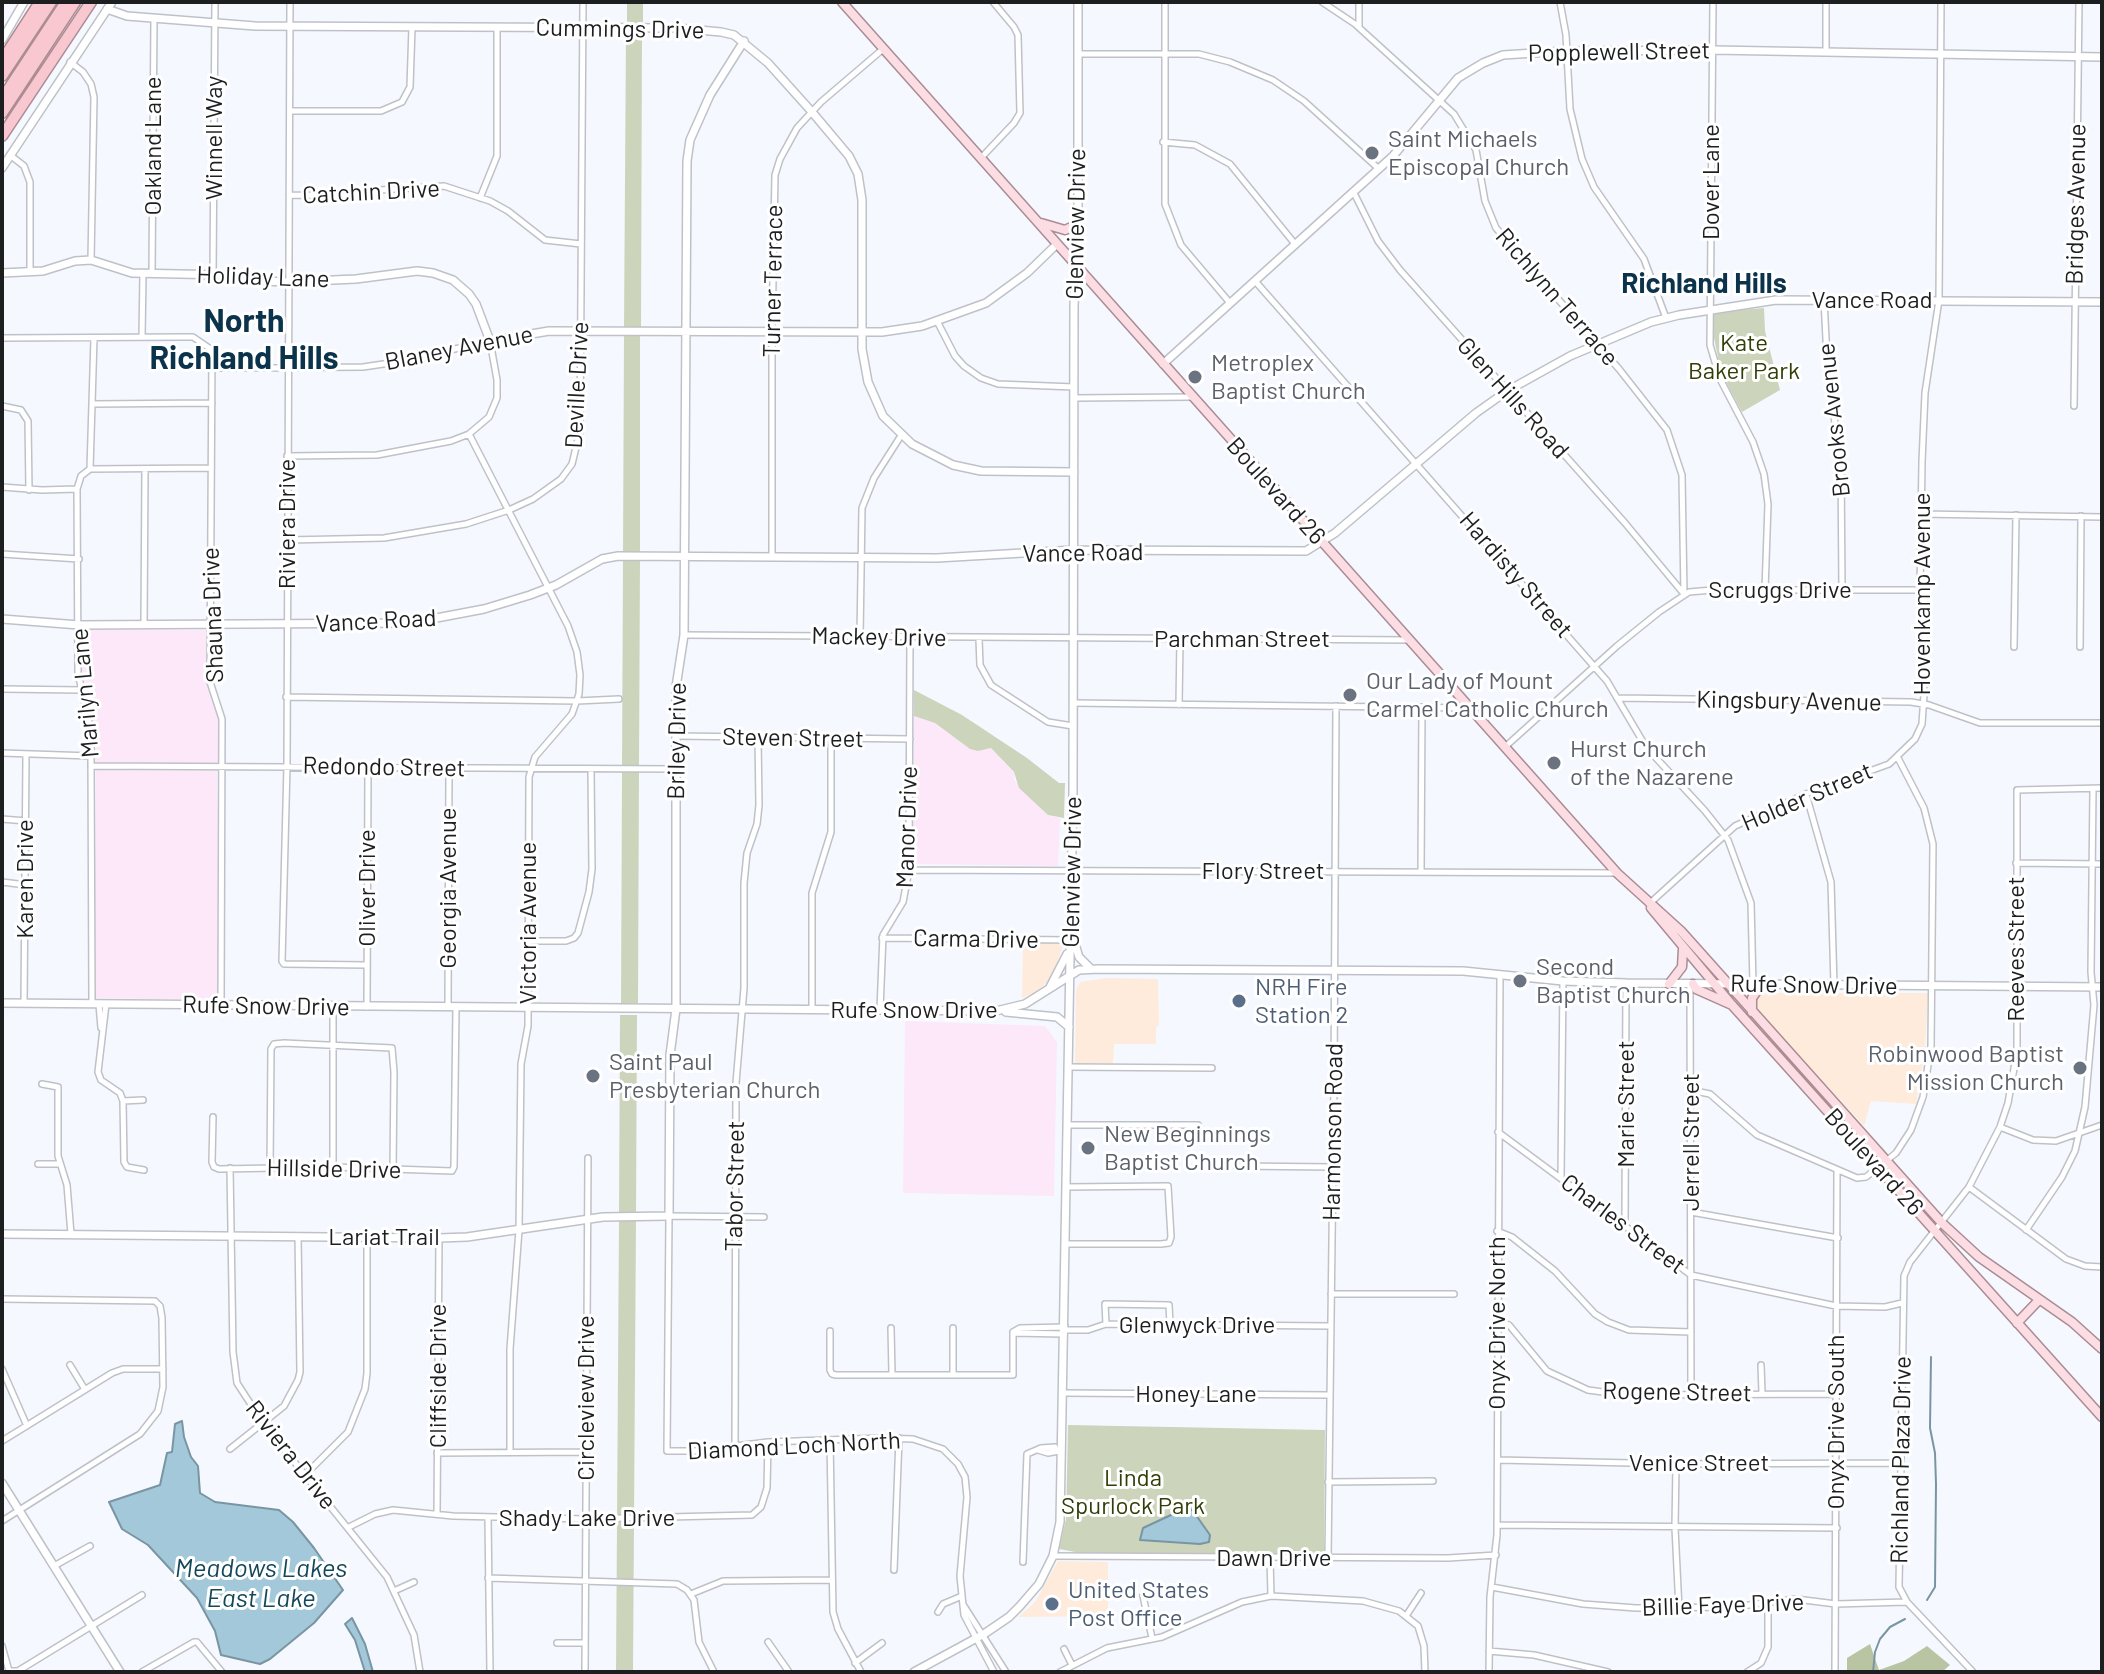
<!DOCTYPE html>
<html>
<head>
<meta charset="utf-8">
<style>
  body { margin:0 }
  #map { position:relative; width:2104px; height:1674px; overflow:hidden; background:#f5f9ff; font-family:Barlow,sans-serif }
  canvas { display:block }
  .frame { position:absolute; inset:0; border:4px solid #1d1e20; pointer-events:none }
</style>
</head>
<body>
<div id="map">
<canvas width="2104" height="1674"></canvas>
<div class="frame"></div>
</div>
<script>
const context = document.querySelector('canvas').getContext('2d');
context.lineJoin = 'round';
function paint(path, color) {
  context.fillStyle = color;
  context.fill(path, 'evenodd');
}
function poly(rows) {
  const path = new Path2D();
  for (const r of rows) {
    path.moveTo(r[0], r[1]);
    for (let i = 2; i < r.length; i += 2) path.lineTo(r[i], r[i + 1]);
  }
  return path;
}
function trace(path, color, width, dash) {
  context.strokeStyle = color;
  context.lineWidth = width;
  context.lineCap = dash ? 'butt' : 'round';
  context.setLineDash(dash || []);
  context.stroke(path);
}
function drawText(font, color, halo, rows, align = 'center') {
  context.font = font + ' Barlow,sans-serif';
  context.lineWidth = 6;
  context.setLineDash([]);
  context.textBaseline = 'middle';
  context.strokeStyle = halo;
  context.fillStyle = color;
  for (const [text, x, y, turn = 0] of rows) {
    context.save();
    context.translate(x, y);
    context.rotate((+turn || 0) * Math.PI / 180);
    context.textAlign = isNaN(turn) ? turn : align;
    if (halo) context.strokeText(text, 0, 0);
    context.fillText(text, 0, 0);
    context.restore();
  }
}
const commercial = poly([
  [1023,942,1063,944,1063,946,1051,979,1036,992,1022,998],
  [1107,978,1158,979,1159,1026,1156,1027,1156,1044,1114,1044,1113,1063,1075,1063,1076,990,1080,982],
  [1769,993,1928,993,1925,1051,1916,1104,1871,1101,1864,1126,1760,1013,1755,1002,1756,994],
  [1058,1561,1108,1562,1108,1616,1018,1617,1035,1602]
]);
const education = poly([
  [82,629,206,630,207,679,219,714,219,763,94,763,92,724,81,671],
  [914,716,935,723,970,749,978,751,991,748,1014,773,1014,780,1048,815,1060,818,1058,866,915,864,913,861],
  [96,770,217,771,218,1000,94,998],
  [905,1021,1045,1026,1057,1042,1054,1196,903,1193]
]);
const green = poly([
  [627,2,643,2,643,25,627,25],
  [626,31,642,31,641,327,624,327],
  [1764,308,1765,331,1780,390,1742,412,1726,382,1719,362,1714,338,1713,312],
  [624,335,640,335,640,553,623,553],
  [623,561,640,561,639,766,622,766],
  [914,690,962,715,1027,758,1059,783,1065,783,1064,818,1048,815,1019,788,1014,772,991,748,978,751,970,749,935,723,914,716],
  [622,772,639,772,638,1003,621,1003],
  [620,1015,637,1015,636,1214,619,1214],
  [619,1220,636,1221,633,1672,616,1672],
  [1068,1425,1325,1430,1324,1555,1102,1557,1059,1549,1066,1519]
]);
const forest = poly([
  [1870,1644,1879,1670,1904,1661,1927,1646,1950,1665,1942,1672,1847,1672,1847,1658]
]);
const water = poly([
  [182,1421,184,1437,191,1457,198,1466,200,1493,215,1502,279,1510,293,1522,314,1548,343,1590,314,1623,270,1659,260,1664,221,1655,215,1631,197,1598,148,1545,122,1529,109,1502,160,1485,167,1453,172,1452,175,1424,182,1421],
  [1186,1508,1192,1510,1198,1518,1210,1535,1209,1542,1200,1544,1140,1540,1143,1528,1186,1508],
  [352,1618,365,1644,373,1672,365,1672,355,1640,345,1624,352,1618]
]);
const stream = poly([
  [1927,1600,1935,1587,1936,1484,1935,1453,1930,1428,1931,1357],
  [1873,1672,1875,1652,1880,1639,1890,1627,1905,1619]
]);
const street = poly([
  [290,2,287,766,282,961,284,964,367,965],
  [1165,2,1165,204,1181,245,1230,303],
  [1322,2,1355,24,1454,114,1476,150,1485,201,1496,228,1619,369,1667,430,1682,475,1684,595],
  [1560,2,1566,35,1570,109,1582,159,1594,187,1644,259,1666,318],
  [1713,2,1710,345,1720,379,1753,442,1764,474,1768,504,1765,590],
  [1359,27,1359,2],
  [1826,52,1826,2],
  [1078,54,1199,54,1230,62,1273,80,1304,101,1379,169],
  [70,62,83,72,91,84,94,97,91,260],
  [290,111,381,111,402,102,410,87,412,27],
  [1163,142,1195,145,1230,164,1295,244],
  [10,155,24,166,30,182,30,272],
  [981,158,1014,123,1020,113,1018,35,1014,27,993,2],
  [1354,193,1378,241,1400,270,1625,523,1684,594],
  [289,195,354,196,380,190,444,186,490,201,508,211,545,240,581,244],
  [480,198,497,156,497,27],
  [152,273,154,18],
  [213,275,215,2],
  [1255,281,1607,681,1646,747,1705,811,1728,840,1751,903,1753,984],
  [1824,300,1828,378,1841,462,1842,590],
  [937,321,955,356,964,366,981,378,998,384,1074,387],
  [142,337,143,274],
  [2,338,181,337,193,337,212,350,210,682,222,719,221,1005],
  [212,368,363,367,397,362,490,341,497,380,497,398,489,417,469,434,451,441,377,455,287,456],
  [1074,398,1191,397],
  [93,404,212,403],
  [2,406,21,410,28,421,29,490],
  [2074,406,2079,2],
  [469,434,568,626,577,652,580,675,579,694,572,714,535,757,529,777,528,1026,521,1064,519,1230,510,1349,510,1452],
  [90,469,211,468],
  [2,487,42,490,77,489],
  [1921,514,2102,517],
  [288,540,384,538,466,524,509,510,533,499,561,479,572,464,580,431,583,2],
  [2,554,79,559],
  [772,557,772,332,775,175,780,159,797,128,821,102,883,49],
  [144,625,145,469],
  [684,635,1410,640],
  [860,637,862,508,874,478,902,434],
  [979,639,980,665,991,685,1048,722,1073,726],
  [2014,647,2016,515],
  [2080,647,2081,516],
  [2,689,81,690],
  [286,697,577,701,619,699],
  [1617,698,1911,702,1929,705,1980,723,2102,723],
  [1073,703,1469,708],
  [1179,705,1180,639],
  [676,736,910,739],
  [1505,747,1617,646,1659,612,1689,592,1712,590,1920,590],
  [2,753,91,756],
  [91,766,676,769],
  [1806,794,1831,882,1834,985],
  [2,819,26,821],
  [2016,863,2102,864],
  [909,870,1616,873],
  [1421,872,1422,707],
  [2,882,26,885],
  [1649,904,1735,826,1806,794,1889,764,1915,739,1922,724,1924,695,1920,590,1922,462,1925,393,1939,300,1941,2],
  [882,938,1070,940],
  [528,941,566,941,574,938,578,933,589,892,592,869,591,769],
  [1690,984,1691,1395],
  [24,1003,26,755],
  [92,1003,91,756,91,732,78,673,77,489,81,476,90,469,94,338],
  [99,1004,101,1028],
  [106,1004,98,1072,101,1080,120,1093,123,1101,124,1162,127,1167,144,1170],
  [333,1007,333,1167],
  [367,1007,368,769],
  [448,1007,449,769],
  [812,1010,812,893,831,832,831,738],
  [880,1010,883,935,903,902,909,870,910,638],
  [1068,1067,1212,1068],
  [42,1084,58,1087,58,1156,67,1185,71,1234],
  [1690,1090,1710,1094,1757,1135,1857,1178,1866,1177,1896,1153,1911,1130,1923,1097,1931,1046,1933,844,1924,808,1898,758],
  [123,1101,143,1100],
  [213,1117,212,1162,214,1167,219,1169,333,1167,452,1171,454,1167,456,1008],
  [1068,1125,1198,1125],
  [2000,1127,2033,1140,2056,1141,2102,1125],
  [1498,1132,1691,1275,1836,1306,1885,1307,1902,1303],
  [38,1164,59,1164],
  [1236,1166,1333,1167],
  [230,1168,233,1352,237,1383,263,1423,387,1577,414,1635,420,1672],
  [270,1169,271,1049,274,1044,284,1043,392,1048,394,1072,393,1170],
  [1561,1177,1563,981],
  [1969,1187,2066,1259,2085,1266,2102,1267],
  [1691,1212,1838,1238],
  [764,1217,669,1216,667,1451,695,1451,768,1442,882,1438,913,1439,943,1449,958,1464,965,1477,967,1497,960,1576,964,1615,994,1672],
  [1625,1224,1626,983],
  [2026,1230,2062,1177,2075,1151,2085,1107,2094,1005,2091,972,2093,789],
  [1497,1231,1512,1237,1555,1271,1595,1314,1608,1322,1629,1330,1691,1332],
  [1066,1244,1161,1244,1169,1243,1171,1237,1168,1186,1067,1187],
  [1331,1294,1454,1294],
  [2,1299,155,1301,160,1306,162,1318,163,1387,158,1411,140,1434,2,1521],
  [1498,1322,1509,1325,1547,1371,1588,1390,1625,1395,1836,1394],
  [1106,1324,1105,1304,1169,1305,1170,1324],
  [891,1328,892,1374],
  [1065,1330,1088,1330,1106,1324,1330,1326],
  [830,1331,830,1370,832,1374,836,1375,1013,1375,1013,1333],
  [1013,1332,1020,1328,1065,1327],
  [1013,1333,1064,1334],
  [70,1365,84,1388],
  [1761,1365,1762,1393],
  [2,1369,27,1426],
  [953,1374,953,1328],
  [1064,1393,1328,1395],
  [830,1440,833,1612,838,1629,861,1672],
  [2,1441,112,1373,123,1369,163,1369],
  [735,1446,736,1083,744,988,744,883,747,853,757,824,759,805,758,737],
  [230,1449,284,1406,298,1380,300,1372,298,1236],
  [1038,1450,1048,1453,1059,1451],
  [437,1453,586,1452],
  [1498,1460,1676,1464,1900,1463],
  [1676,1464,1675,1528,1679,1609],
  [306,1474,348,1432,365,1389,367,1373,367,1238],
  [1328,1482,1433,1481],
  [437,1514,439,1238],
  [488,1518,490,1672],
  [1498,1525,1837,1528],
  [349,1527,375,1514,393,1510,453,1516,585,1519,752,1515,761,1507,767,1488,768,1442],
  [1053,1556,1448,1558,1496,1555],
  [1270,1558,1271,1596],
  [1328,1558,1334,1082,1336,706],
  [1023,1562,1027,1454,1041,1448,1055,1447,1057,1451],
  [54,1566,90,1546],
  [894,1570,899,1438],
  [488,1578,677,1584,687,1590,694,1600,699,1642,714,1672],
  [1492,1587,1583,1604,1636,1608,1733,1607,1796,1599,1836,1604,1906,1602],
  [394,1591,414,1582],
  [691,1594,723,1581,831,1580],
  [1143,1596,1152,1638],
  [964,1606,1006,1672],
  [938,1612,943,1604,962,1596],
  [1406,1616,1421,1593],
  [768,1642,789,1672],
  [557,1643,585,1643],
  [2,1646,9,1671,18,1671,142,1595],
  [1064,1649,1072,1665],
  [1489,1651,1534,1655,1608,1672],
  [855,1663,882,1643],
  [142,1672,194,1642,197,1642,222,1672],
  [585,1672,588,1158],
  [1060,1672,1107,1648,1162,1637,1242,1602,1271,1596,1363,1601,1399,1611,1418,1626,1424,1646,1425,1672],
  [1489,1672,1490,1597,1497,1535,1500,974],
  [1747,1672,1761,1663,1768,1647,1768,1602],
  [1835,1672,1837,1171],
  [1973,1672,1907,1602,1899,1587,1904,1276,1910,1262,1969,1187,2000,1127,2008,1103,2017,1051,2017,790,2102,788]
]);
const secondary = poly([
  [107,9,127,16,255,26,677,28,721,32,734,35,768,63,812,112,849,156,858,174,862,200,862,349,868,382,883,416,912,444,953,465,981,471,1074,472],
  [2,40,24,2],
  [2,168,112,2],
  [2,273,43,271,75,261,91,260,132,273,226,275,261,281,288,282,356,279,417,271,433,273,453,280,469,294,476,304,490,341,549,331,882,332,922,326,986,303,1027,273,1056,245],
  [1163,364,1393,156,1458,78,1483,63,1503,55,1566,51,1713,50,2102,57],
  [2,619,79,625,410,623,484,609,530,595,556,585,602,559,618,556,937,558,1074,550,1306,551,1335,533,1476,413,1507,391,1570,356,1651,322,1679,315,1776,300,2102,302],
  [1073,938,1079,957,1090,968],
  [1049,989,1067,954],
  [2,1003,996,1011,1025,1004,1079,970,1099,969,1463,971,1563,981,1626,983,2102,987],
  [1006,1012,1057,1017,1069,1027],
  [2,1234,439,1238,467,1237,603,1217,669,1216,670,1055,676,1009,676,687,684,635,687,161,690,140,710,95,744,41],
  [2,1483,120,1672],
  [914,1672,984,1634,1009,1617,1020,1606,1039,1584,1053,1556,1060,1522,1073,790,1074,306,1078,224,1078,2]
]);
const primary = poly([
  [842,2,1617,873,1681,931,1942,1223,1979,1257,2072,1322,2102,1349],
  [1041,223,1065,230,1078,224],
  [1651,908,1732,1005,2102,1417],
  [1669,984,1682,967,1683,949],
  [1693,984,1696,989,1732,1005],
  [1752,1012,1752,998,1762,984],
  [2017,1323,2039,1300]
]);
const highway = poly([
  [2,61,40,2],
  [2,76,51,2],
  [2,99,66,2],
  [2,113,75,2],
  [2,136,91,2]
]);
const markers = [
  [1372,153,8,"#6b7280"],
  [1195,377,8,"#6b7280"],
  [1350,695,8,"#6b7280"],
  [1554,763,8,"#6b7280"],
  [1520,981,8,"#6b7280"],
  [1239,1001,8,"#5c6f8a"],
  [2080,1068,8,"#6b7280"],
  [593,1076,8,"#6b7280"],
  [1088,1148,8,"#6b7280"],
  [1052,1604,8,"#5c6f8a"]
];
const streetNames = [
  ["Cummings Drive",620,29,1],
  ["Popplewell Street",1619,52,-1],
  ["Winnell Way",214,138,-90],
  ["Oakland Lane",153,146,-90],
  ["Dover Lane",1711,182,-90],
  ["Catchin Drive",371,192,-3],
  ["Bridges Avenue",2076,204,-89],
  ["Glenview Drive",1076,224,-89],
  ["Holiday Lane",263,277,2],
  ["Turner Terrace",773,281,-89],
  ["Richlynn Terrace",1557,297,49],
  ["Vance Road",1872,300],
  ["Blaney Avenue",459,348,-11],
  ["Deville Drive",577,385,-87],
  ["Glen Hills Road",1513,398,48],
  ["Brooks Avenue",1834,420,-96],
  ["Boulevard 26",1276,491,48],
  ["Riviera Drive",287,524,-90],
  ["Vance Road",1083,553,-1],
  ["Hardisty Street",1516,575,49],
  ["Scruggs Drive",1780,590],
  ["Hovenkamp Avenue",1922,594,-90],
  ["Shauna Drive",213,615,-92],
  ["Vance Road",376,621,-3],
  ["Mackey Drive",879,637,1],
  ["Parchman Street",1242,639],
  ["Marilyn Lane",85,693,-95],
  ["Kingsbury Avenue",1789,701,1],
  ["Steven Street",793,738,1],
  ["Briley Drive",677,741,-89],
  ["Redondo Street",384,767,1],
  ["Holder Street",1807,797,-23],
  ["Manor Drive",907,827,-88],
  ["Flory Street",1263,871],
  ["Glenview Drive",1072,872,-89],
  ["Karen Drive",25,879,-90],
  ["Oliver Drive",367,888,-90],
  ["Georgia Avenue",448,888,-90],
  ["Victoria Avenue",528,923,-90],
  ["Carma Drive",976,939,1],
  ["Reeves Street",2016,949,-90],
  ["Rufe Snow Drive",1814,985,1],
  ["Rufe Snow Drive",266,1006,1],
  ["Rufe Snow Drive",914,1010],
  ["Marie Street",1626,1104,-90],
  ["Harmonson Road",1333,1132,-89],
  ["Jerrell Street",1691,1142,-90],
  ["Boulevard 26",1874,1162,48],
  ["Hillside Drive",334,1169,1],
  ["Tabor Street",735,1186,-89],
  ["Charles Street",1623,1224,37],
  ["Lariat Trail",384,1237],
  ["Onyx Drive North",1497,1323,-90],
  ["Glenwyck Drive",1197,1325],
  ["Cliffside Drive",438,1376,-90],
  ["Rogene Street",1677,1392,1],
  ["Honey Lane",1196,1394],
  ["Circleview Drive",586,1398,-90],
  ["Onyx Drive South",1836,1422,-90],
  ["Diamond Loch North",794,1446,-3],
  ["Riviera Drive",291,1455,52],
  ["Richland Plaza Drive",1901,1460,-89],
  ["Venice Street",1699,1463],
  ["Shady Lake Drive",587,1518],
  ["Dawn Drive",1274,1558],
  ["Billie Faye Drive",1723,1605,-2]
];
const worshipNames = [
  ["Saint Michaels",1388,139],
  ["Episcopal Church",1388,167],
  ["Metroplex",1211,363],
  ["Baptist Church",1211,391],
  ["Our Lady of Mount",1366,681],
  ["Carmel Catholic Church",1366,709],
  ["Hurst Church",1570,749],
  ["of the Nazarene",1570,777],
  ["Second",1536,967],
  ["Baptist Church",1536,995],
  ["Robinwood Baptist",2064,1054,"right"],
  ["Mission Church",2064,1082,"right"],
  ["Saint Paul",609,1062],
  ["Presbyterian Church",609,1090],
  ["New Beginnings",1104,1134],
  ["Baptist Church",1104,1162]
];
const parkNames = [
  ["Kate",1744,343],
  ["Baker Park",1744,371],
  ["Linda",1133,1478],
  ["Spurlock Park",1133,1506]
];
const serviceNames = [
  ["NRH Fire",1255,987],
  ["Station 2",1255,1015],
  ["United States",1068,1590],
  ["Post Office",1068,1618]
];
const waterNames = [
  ["Meadows Lakes",261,1568],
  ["East Lake",261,1598]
];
const quarterNames = [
  ["Richland Hills",1704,284]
];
const districtNames = [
  ["North",244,321],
  ["Richland Hills",244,358]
];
paint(commercial, '#feebdb');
paint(education, '#fce8f8');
paint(green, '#ccd5bb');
paint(forest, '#b9c4a3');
paint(water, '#a2c8da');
trace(water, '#7a95a2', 2);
trace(stream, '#7a95a2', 2);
trace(street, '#bec2c8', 8);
trace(secondary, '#bec2c8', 10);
trace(primary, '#ab8c92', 11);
trace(highway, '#ab8c92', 13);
trace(street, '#fff', 5);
trace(secondary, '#fff', 7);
trace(primary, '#fbdde3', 8);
trace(highway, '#f8c7d0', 10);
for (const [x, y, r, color] of markers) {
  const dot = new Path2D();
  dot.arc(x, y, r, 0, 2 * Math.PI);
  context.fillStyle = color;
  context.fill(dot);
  trace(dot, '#fff', 3);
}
drawText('24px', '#1d1e20', '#fff', streetNames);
drawText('24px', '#5b616d', '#fff', worshipNames, 'left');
drawText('24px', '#313e07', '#fff', parkNames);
drawText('24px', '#4e5e75', '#fff', serviceNames, 'left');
drawText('italic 26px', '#13475a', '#fff', waterNames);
drawText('bold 28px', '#0b334b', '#fff', quarterNames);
drawText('bold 32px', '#0b334b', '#fff', districtNames);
</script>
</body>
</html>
